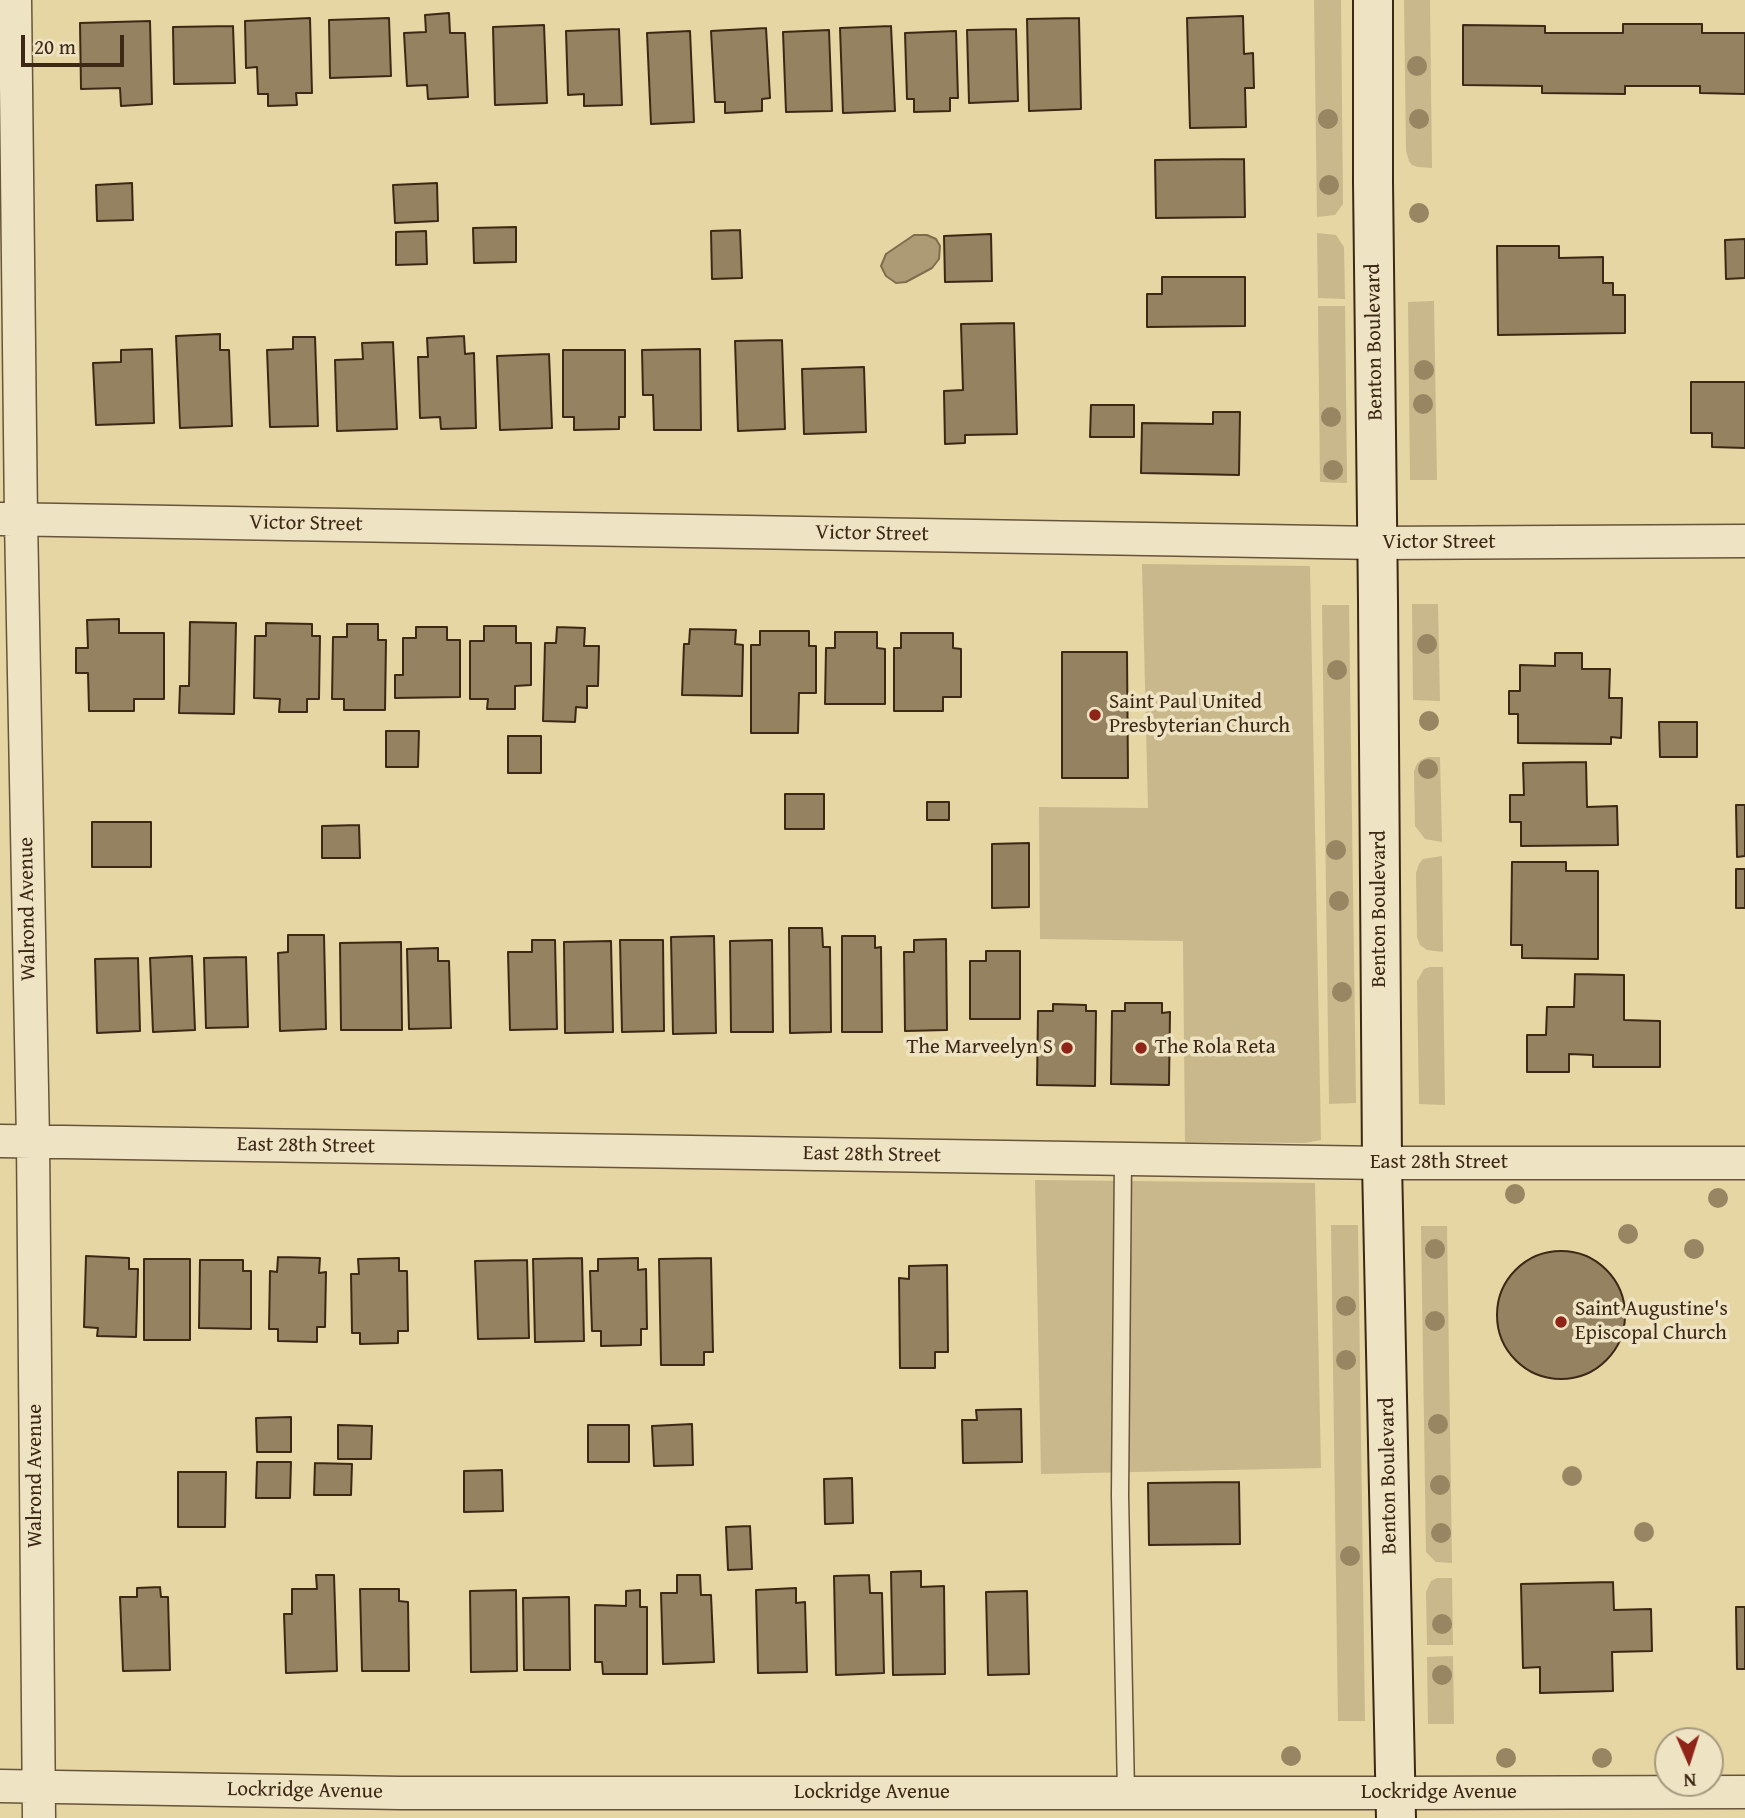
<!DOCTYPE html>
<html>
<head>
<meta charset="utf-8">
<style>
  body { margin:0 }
  #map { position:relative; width:1745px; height:1818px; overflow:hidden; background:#e5d6a4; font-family:"Gentium Book Plus",serif }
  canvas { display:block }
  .north { position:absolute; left:1654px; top:1727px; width:70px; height:70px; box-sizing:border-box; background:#eee4c4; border:2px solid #a7997e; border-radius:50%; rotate:177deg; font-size:19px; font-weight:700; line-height:28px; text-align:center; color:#3d2816 }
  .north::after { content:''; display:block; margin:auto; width:24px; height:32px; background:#8f2418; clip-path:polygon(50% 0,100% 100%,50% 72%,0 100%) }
  .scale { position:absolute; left:21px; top:35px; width:103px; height:32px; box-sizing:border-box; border:4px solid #3d2816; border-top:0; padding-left:9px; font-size:21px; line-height:24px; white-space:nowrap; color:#3d2816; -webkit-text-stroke:5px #eee4c4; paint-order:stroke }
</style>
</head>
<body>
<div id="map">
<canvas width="1745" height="1818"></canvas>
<div class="north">N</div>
<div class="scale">20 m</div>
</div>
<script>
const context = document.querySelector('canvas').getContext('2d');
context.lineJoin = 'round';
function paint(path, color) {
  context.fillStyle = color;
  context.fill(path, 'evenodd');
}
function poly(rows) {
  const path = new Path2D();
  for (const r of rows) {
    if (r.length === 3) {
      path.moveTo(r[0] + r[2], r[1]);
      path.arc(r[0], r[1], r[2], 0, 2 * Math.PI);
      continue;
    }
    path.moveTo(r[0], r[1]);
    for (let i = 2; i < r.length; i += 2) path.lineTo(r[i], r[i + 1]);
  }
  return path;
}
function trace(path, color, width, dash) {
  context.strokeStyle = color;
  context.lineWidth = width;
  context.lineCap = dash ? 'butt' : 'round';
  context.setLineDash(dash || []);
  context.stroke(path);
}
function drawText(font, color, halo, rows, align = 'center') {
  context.font = font + ' "Gentium Book Plus",serif';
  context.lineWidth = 7;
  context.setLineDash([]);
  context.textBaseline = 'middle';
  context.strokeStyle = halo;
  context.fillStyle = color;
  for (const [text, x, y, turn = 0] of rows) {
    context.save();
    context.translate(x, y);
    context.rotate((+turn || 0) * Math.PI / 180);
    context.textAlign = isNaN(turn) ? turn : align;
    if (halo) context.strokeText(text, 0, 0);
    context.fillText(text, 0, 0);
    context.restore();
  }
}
const green = poly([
  [1314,0,1341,0,1343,204,1335,215,1317,217],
  [1404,0,1430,0,1432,168,1418,167,1412,165,1409,161,1406,151],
  [1317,233,1336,235,1344,247,1345,299,1318,298],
  [1434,301,1437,480,1410,480,1408,302],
  [1318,306,1345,306,1347,483,1320,482],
  [1142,564,1310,566,1321,1140,1305,1143,1185,1142,1183,941,1040,939,1039,807,1148,808],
  [1412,604,1438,604,1440,701,1413,700],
  [1322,605,1349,605,1356,1103,1329,1104],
  [1428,757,1440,757,1442,842,1425,839,1415,826,1414,771,1417,764,1421,760],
  [1442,856,1443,952,1427,950,1420,945,1417,937,1416,873,1419,864,1423,859],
  [1430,967,1443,967,1445,1105,1419,1104,1417,981,1424,969],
  [1035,1180,1315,1183,1321,1468,1041,1474],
  [1331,1225,1358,1225,1365,1721,1338,1721],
  [1421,1226,1447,1226,1452,1563,1436,1562,1426,1552],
  [1437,1578,1452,1578,1453,1645,1427,1645,1426,1592,1431,1581],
  [1453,1656,1454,1724,1428,1724,1427,1657]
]);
const water = poly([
  [914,235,927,235,936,239,940,246,939,259,932,268,906,282,896,283,886,276,881,266,886,254,914,235]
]);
const building = poly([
  [449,13,450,33,465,33,468,97,428,99,427,85,407,86,404,33,426,32,425,15,449,13],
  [1243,16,1244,54,1253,53,1254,88,1245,88,1246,127,1190,128,1187,18,1243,16],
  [310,18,312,93,296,93,297,105,268,106,268,94,258,94,257,67,246,68,245,21,310,18],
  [389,18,391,76,330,78,329,20,389,18],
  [1079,18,1081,109,1029,111,1027,19,1079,18],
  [150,21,152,104,121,106,120,88,81,89,80,23,150,21],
  [1623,24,1702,24,1702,33,1745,33,1745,94,1700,93,1700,86,1625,86,1625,94,1542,93,1542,86,1463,85,1463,25,1545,26,1545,33,1623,33,1623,24],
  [544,25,547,103,495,105,493,27,544,25],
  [233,26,235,83,174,84,173,27,233,26],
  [891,26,895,111,843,113,840,28,891,26],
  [766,28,770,98,762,99,762,111,725,113,725,102,715,102,711,31,766,28],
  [619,29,622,105,584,106,584,94,568,95,566,31,619,29],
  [1016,29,1018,101,969,103,967,30,1016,29],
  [829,30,832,111,786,112,783,32,829,30],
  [690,31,694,122,651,124,647,33,690,31],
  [956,31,958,98,950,98,950,111,914,112,914,99,907,99,905,33,956,31],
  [1244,159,1245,217,1156,218,1155,160,1244,159],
  [132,183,133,220,97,221,96,185,132,183],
  [437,183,438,221,395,223,393,185,437,183],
  [516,227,516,262,474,263,473,228,516,227],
  [740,230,742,278,712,279,711,231,740,230],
  [426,231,427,264,396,265,396,232,426,231],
  [991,234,992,281,945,282,944,236,991,234],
  [1745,239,1745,278,1726,279,1725,240,1745,239],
  [1497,246,1559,246,1559,258,1603,257,1603,283,1613,283,1613,295,1625,295,1625,333,1498,335,1497,246],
  [1162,277,1245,277,1245,326,1147,327,1147,294,1162,294,1162,277],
  [1014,323,1017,434,965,435,965,443,945,444,944,391,963,390,961,324,1014,323],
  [220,334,220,350,229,350,232,426,180,428,176,336,220,334],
  [464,336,465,354,474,353,476,428,441,429,440,417,420,418,418,357,428,357,427,338,464,336],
  [293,337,315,337,318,426,270,427,267,350,293,349,293,337],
  [782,340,785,429,738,431,735,341,782,340],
  [393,342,397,429,337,431,335,360,363,359,362,343,393,342],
  [152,349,154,423,96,425,93,363,121,362,121,350,152,349],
  [700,349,701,430,654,430,653,395,643,395,642,350,700,349],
  [563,350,625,350,625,417,619,417,619,429,574,430,574,417,563,417,563,350],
  [549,354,552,428,500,430,497,356,549,354],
  [864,367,866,432,804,434,802,369,864,367],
  [1691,382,1745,382,1745,448,1712,447,1712,433,1691,433,1691,382],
  [1091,405,1134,405,1134,437,1090,437,1091,405],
  [1213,412,1240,412,1239,475,1141,473,1142,423,1213,424,1213,412],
  [119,619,119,633,164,633,164,699,134,699,134,711,89,711,88,673,76,673,76,648,88,648,87,620,119,619],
  [190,622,236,623,234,714,179,713,180,686,189,686,190,622],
  [266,623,312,624,312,636,320,636,319,699,307,699,307,712,279,712,280,699,254,698,255,636,266,636,266,623],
  [347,624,378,624,378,640,386,640,385,710,344,710,344,699,332,699,333,637,347,637,347,624],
  [484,626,516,626,516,643,531,643,531,685,515,686,515,709,487,709,488,699,470,699,470,641,484,641,484,626],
  [416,627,447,627,447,640,460,640,460,697,395,698,395,675,403,675,403,638,416,638,416,627],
  [557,627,585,628,584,646,599,646,598,686,587,686,587,708,576,707,575,722,543,721,545,643,556,643,557,627],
  [690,629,736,630,735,644,743,645,742,696,682,695,684,644,689,644,690,629],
  [760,631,809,631,809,646,816,646,816,693,799,693,798,733,751,733,751,645,760,645,760,631],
  [835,632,877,632,877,648,885,649,885,704,825,704,826,648,835,648,835,632],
  [901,633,953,633,953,648,961,649,961,697,943,697,943,711,894,711,894,648,901,648,901,633],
  [1062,652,1127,652,1128,778,1062,778,1062,652],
  [1555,653,1582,653,1582,669,1610,669,1609,698,1622,698,1621,738,1611,737,1611,744,1518,743,1518,714,1509,714,1509,691,1520,691,1520,665,1555,666,1555,653],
  [1659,722,1697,722,1697,757,1660,757,1659,722],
  [386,731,419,731,418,767,386,767,386,731],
  [508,736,541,736,541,773,508,773,508,736],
  [1586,762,1587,807,1617,806,1618,845,1521,846,1521,822,1510,822,1510,795,1524,795,1523,763,1586,762],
  [785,794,824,794,824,829,785,829,785,794],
  [927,802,949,802,949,820,927,820,927,802],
  [1736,805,1745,805,1745,856,1737,857,1736,805],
  [92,822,151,822,151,867,92,867,92,822],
  [359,825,360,858,322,858,322,826,359,825],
  [1029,843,1029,907,992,908,992,844,1029,843],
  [1512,862,1566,862,1566,871,1598,871,1598,959,1522,958,1522,945,1511,945,1512,862],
  [1736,869,1745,869,1745,908,1736,908,1736,869],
  [789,928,822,928,823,947,830,947,831,1032,790,1033,789,928],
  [288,935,324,935,326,1029,280,1031,278,953,288,952,288,935],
  [714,936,716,1033,673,1034,671,937,714,936],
  [842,936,875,936,875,948,881,947,882,1032,842,1032,842,936],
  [946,939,947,1030,905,1031,904,952,914,952,914,940,946,939],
  [532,940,555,940,557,1029,510,1030,508,952,532,952,532,940],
  [620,940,663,940,664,1031,622,1032,620,940],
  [772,940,773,1032,731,1032,730,941,772,940],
  [611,941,613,1032,565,1033,564,942,611,941],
  [401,942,402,1030,341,1030,340,943,401,942],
  [438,948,438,961,449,961,451,1028,409,1029,407,949,438,948],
  [986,951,1020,951,1020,1019,970,1019,970,961,986,961,986,951],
  [192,956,195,1030,153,1032,150,958,192,956],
  [246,957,248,1027,206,1028,204,958,246,957],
  [138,958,140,1031,97,1033,95,959,138,958],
  [1575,974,1624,975,1624,1020,1660,1021,1660,1067,1593,1067,1593,1055,1569,1054,1569,1072,1527,1072,1527,1035,1546,1035,1547,1007,1574,1007,1575,974],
  [1125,1003,1162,1003,1162,1013,1170,1012,1169,1085,1111,1084,1112,1011,1125,1011,1125,1003],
  [1053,1004,1086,1005,1086,1011,1096,1011,1095,1086,1037,1085,1038,1011,1053,1011,1053,1004],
  [1561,1315,64],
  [86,1256,129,1258,129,1269,138,1269,136,1337,97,1336,98,1328,84,1327,86,1256],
  [278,1257,320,1258,319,1273,326,1272,325,1327,317,1327,317,1342,278,1341,278,1329,269,1329,270,1271,277,1272,278,1257],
  [399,1258,399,1271,407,1271,408,1331,398,1331,398,1343,360,1344,360,1333,352,1333,351,1274,359,1274,358,1259,399,1258],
  [582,1258,584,1341,535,1342,533,1259,582,1258],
  [638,1258,638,1270,646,1269,647,1329,641,1329,641,1345,601,1346,601,1331,592,1331,590,1271,598,1271,598,1259,638,1258],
  [711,1258,713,1352,704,1352,704,1365,661,1365,659,1259,711,1258],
  [144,1259,190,1259,190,1340,144,1340,144,1259],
  [200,1260,243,1260,243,1271,251,1271,251,1329,199,1328,200,1260],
  [527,1260,529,1338,478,1339,475,1261,527,1260],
  [947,1265,948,1352,935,1352,935,1368,900,1368,899,1278,909,1279,909,1266,947,1265],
  [1021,1409,1022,1462,963,1463,962,1420,977,1420,976,1410,1021,1409],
  [291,1417,291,1452,257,1452,256,1418,291,1417],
  [692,1424,693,1465,654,1466,652,1426,692,1424],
  [338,1425,372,1426,371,1459,338,1459,338,1425],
  [588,1425,629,1425,629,1462,588,1462,588,1425],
  [257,1462,291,1462,290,1498,256,1498,257,1462],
  [315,1463,352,1464,351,1495,314,1495,315,1463],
  [502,1470,503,1511,464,1512,464,1471,502,1470],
  [178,1472,226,1472,225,1527,178,1527,178,1472],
  [852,1478,853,1523,825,1524,824,1479,852,1478],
  [1239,1482,1240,1544,1149,1545,1148,1483,1239,1482],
  [750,1526,752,1569,728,1570,726,1527,750,1526],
  [921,1571,921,1587,944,1586,945,1674,893,1675,891,1572,921,1571],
  [316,1575,334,1575,337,1671,286,1673,284,1614,292,1614,292,1589,317,1589,316,1575],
  [677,1575,700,1575,701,1595,711,1595,714,1662,663,1664,661,1593,677,1593,677,1575],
  [869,1575,870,1593,882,1593,884,1673,836,1675,834,1576,869,1575],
  [1613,1582,1614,1610,1651,1609,1652,1651,1612,1652,1613,1691,1540,1693,1540,1667,1523,1668,1521,1584,1613,1582],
  [160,1587,161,1597,168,1597,170,1670,123,1671,120,1597,137,1597,137,1588,160,1587],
  [796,1588,796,1603,805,1602,807,1672,758,1673,756,1590,796,1588],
  [360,1589,399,1589,399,1601,408,1602,409,1671,362,1671,360,1589],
  [516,1590,517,1671,471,1672,470,1591,516,1590],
  [640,1590,640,1607,647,1607,647,1674,603,1674,602,1662,595,1662,595,1605,626,1606,626,1591,640,1590],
  [1027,1591,1029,1674,988,1675,986,1592,1027,1591],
  [569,1597,570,1670,524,1670,523,1598,569,1597],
  [1736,1607,1745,1607,1745,1669,1737,1669,1736,1607]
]);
const lane = poly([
  [1123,1159,1120,1495,1126,1793]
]);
const street = poly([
  [15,0,21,519,33,1141,39,1818],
  [0,519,1377,543,1745,541],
  [0,1141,1382,1163,1745,1163],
  [0,1786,400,1793,1395,1793,1745,1792]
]);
const secondary = poly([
  [1373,0,1373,182,1378,601,1382,1163,1396,1818]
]);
const trees = [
  [1417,66],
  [1328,119],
  [1419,119],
  [1329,185],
  [1419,213],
  [1424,370],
  [1423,404],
  [1331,417],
  [1333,470],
  [1427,644],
  [1337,670],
  [1429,721],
  [1428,769],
  [1336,850],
  [1339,901],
  [1342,992],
  [1515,1194],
  [1718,1198],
  [1628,1234],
  [1435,1249],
  [1694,1249],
  [1346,1306],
  [1435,1321],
  [1346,1360],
  [1438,1424],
  [1572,1476],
  [1440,1485],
  [1644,1532],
  [1441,1533],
  [1350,1556],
  [1442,1624],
  [1442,1675],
  [1291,1756],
  [1506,1758],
  [1602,1758]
];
const markers = [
  [1095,715,7,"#8f2418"],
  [1067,1048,7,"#8f2418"],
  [1141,1048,7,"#8f2418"],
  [1561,1322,7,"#8f2418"]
];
const streetNames = [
  ["Benton Boulevard",1375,342,-91],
  ["Victor Street",306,524,1],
  ["Victor Street",872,534,1],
  ["Victor Street",1439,543],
  ["Walrond Avenue",28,909,-91],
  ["Benton Boulevard",1380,909,-90],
  ["East 28th Street",306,1146,1],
  ["East 28th Street",872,1155,1],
  ["East 28th Street",1439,1163],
  ["Walrond Avenue",36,1476,-90],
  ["Benton Boulevard",1389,1476,-91],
  ["Lockridge Avenue",305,1791,1],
  ["Lockridge Avenue",872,1793],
  ["Lockridge Avenue",1439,1793]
];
const poiNames = [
  ["Saint Paul United",1109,703],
  ["Presbyterian Church",1109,727],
  ["The Marveelyn S",1053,1048,"right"],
  ["The Rola Reta",1155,1048],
  ["Saint Augustine's",1575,1310],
  ["Episcopal Church",1575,1334]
];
paint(green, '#c8b88c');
paint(water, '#ac9b74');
trace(water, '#806d4e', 2);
paint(building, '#948260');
trace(building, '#3d2816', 2);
trace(lane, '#67543a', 19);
trace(street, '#67543a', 35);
trace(secondary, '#3d2816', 42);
trace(lane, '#eee4c4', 16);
trace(street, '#eee4c4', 32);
trace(secondary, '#eee4c4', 38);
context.fillStyle = '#988663';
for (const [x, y] of trees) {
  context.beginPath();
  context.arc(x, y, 10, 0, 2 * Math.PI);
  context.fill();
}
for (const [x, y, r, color] of markers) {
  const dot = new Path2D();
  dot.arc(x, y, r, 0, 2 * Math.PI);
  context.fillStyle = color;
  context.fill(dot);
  trace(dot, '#eee4c4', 2.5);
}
drawText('21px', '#3d2816', '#eee4c4', streetNames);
drawText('21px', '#3d2816', '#eee4c4', poiNames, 'left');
</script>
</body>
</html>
